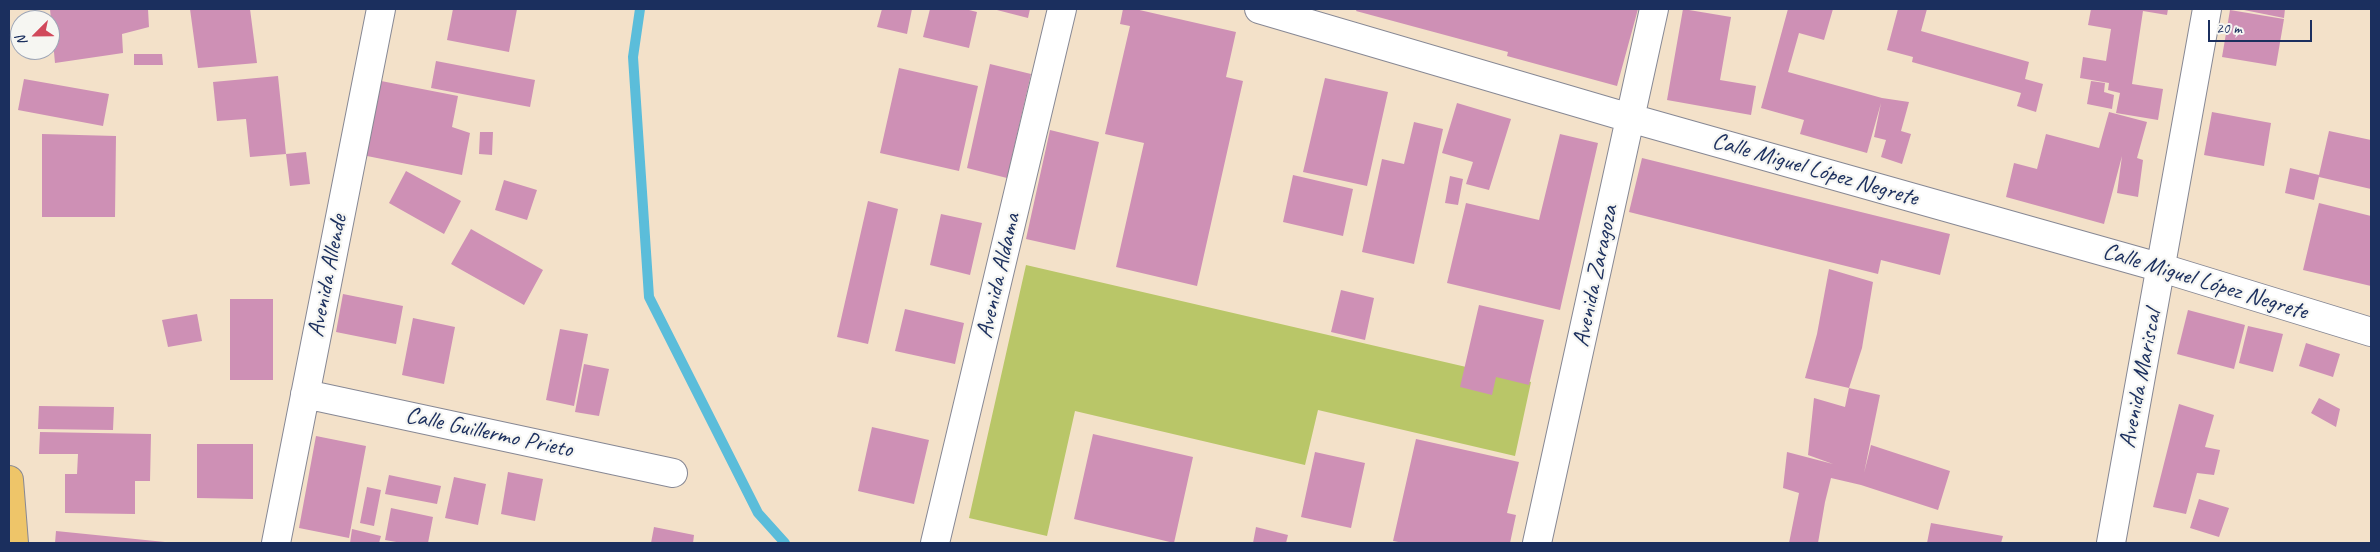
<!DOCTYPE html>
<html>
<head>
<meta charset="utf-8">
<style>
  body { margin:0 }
  #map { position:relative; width:2380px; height:552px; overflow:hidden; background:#f3e1c9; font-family:Caveat,sans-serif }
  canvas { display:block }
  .frame { position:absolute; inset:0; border:10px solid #1b2f5e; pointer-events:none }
  .north { position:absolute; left:10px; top:10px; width:50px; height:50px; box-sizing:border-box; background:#f6f6f2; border:1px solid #9ea6b7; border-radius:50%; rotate:247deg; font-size:14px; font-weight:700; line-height:20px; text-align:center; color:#1b2f5e }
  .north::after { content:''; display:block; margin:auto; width:18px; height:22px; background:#d1495b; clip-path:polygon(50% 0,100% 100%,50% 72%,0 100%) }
  .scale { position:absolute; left:2208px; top:20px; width:104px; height:22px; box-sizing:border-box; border:2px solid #1b2f5e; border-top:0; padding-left:6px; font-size:15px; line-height:18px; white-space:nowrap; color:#1b2f5e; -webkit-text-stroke:4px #f6f6f2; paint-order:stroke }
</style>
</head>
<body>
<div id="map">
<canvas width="2380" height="552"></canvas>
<div class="frame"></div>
<div class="north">N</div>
<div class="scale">20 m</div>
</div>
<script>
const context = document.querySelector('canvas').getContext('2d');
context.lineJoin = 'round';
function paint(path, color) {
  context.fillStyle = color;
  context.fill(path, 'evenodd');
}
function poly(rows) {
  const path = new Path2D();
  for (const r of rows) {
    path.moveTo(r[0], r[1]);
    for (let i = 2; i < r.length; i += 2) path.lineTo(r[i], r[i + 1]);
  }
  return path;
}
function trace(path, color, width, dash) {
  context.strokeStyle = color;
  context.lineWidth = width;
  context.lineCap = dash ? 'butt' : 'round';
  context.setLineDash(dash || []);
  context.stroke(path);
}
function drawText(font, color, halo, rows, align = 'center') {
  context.font = font + ' Caveat,sans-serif';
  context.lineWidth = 4.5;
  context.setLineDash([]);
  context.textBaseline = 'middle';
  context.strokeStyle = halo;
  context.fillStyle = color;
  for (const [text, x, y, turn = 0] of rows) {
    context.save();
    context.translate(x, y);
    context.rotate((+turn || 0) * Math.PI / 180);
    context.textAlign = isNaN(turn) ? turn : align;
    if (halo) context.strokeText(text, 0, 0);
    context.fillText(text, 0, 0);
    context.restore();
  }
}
const green = poly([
  [1026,265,1531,382,1515,456,1318,410,1305,465,1075,411,1047,536,969,518]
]);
const stream = poly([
  [640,9,633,57,649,297,758,513,785,543]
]);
const building = poly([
  [50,9,148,9,149,27,122,34,123,53,55,63],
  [190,9,250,9,257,63,198,68],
  [453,9,517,9,509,52,447,40],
  [882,9,912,9,907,34,877,27],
  [930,9,965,9,977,12,969,48,923,37],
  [993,9,1030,9,1028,18],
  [1123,9,1135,9,1236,32,1226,77,1243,81,1197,286,1116,267,1144,143,1105,134,1130,26,1120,24],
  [1357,9,1638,9,1617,86,1507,56,1508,52,1356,11],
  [1683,9,1731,17,1720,80,1756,86,1751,115,1667,100],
  [1788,9,1833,9,1824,40,1799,33,1788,72,1882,98,1909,102,1901,131,1911,134,1902,164,1881,157,1886,140,1874,137,1881,103,1867,153,1800,134,1804,120,1761,108],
  [1898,9,1927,9,1921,31,2029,62,2025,79,2043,84,2036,112,2017,106,2021,93,1912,62,1913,57,1887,50],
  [2091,9,2168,9,2167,15,2143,11,2132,84,2163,89,2158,120,2116,113,2120,93,2108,90,2109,83,2080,78,2083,57,2106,61,2111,29,2088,25],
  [2239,9,2285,9,2284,18],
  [2230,10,2284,19,2276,66,2222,57],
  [134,54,162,54,163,65,134,65],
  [436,61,535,80,530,107,431,88],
  [990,64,1031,74,1007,178,967,168],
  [899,68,978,86,959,171,880,153],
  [278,76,286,154,250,157,246,119,217,121,213,82],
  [1325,78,1388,92,1367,186,1303,172],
  [24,79,109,94,103,126,18,110],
  [376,80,458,96,452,127,470,133,462,175,362,155],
  [2091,81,2105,83,2104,92,2114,95,2112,109,2087,104],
  [1457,103,1511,119,1489,190,1466,184,1473,162,1442,153],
  [2109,112,2147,122,2137,158,2143,160,2138,197,2117,193,2122,156,2104,224,2006,197,2014,163,2037,169,2046,134,2099,148],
  [2212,112,2271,123,2264,166,2204,155],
  [1414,122,1443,129,1414,264,1362,252,1382,159,1404,164],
  [1050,130,1099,142,1075,250,1026,239],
  [2329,131,2371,140,2371,189,2319,177,2314,200,2285,193,2290,168,2319,175],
  [480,132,493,132,492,155,479,154],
  [42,134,116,136,115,217,42,217],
  [1560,134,1598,143,1560,310,1447,283,1466,203,1539,220],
  [306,152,310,184,290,186,286,154],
  [1642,158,1950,234,1940,275,1881,260,1878,274,1629,212],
  [406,171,461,201,444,234,389,203],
  [1293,175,1353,189,1343,236,1283,222],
  [1450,176,1463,179,1458,205,1445,203],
  [504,180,537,190,527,220,495,210],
  [868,201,898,209,868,344,837,337],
  [2319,203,2371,216,2371,286,2303,270],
  [941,214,982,223,970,275,930,265],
  [471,229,543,270,524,305,451,264],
  [1829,269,1873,282,1862,348,1849,388,1805,378,1817,334],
  [1341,290,1374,298,1365,340,1331,332],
  [343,294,403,306,396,344,336,332],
  [230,299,273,299,273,380,230,380],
  [1479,305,1544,320,1529,385,1496,377,1492,395,1460,387],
  [905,309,964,323,955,364,895,351],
  [2188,310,2245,325,2234,369,2177,354],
  [197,314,202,341,168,347,162,320],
  [413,318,455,327,444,384,402,375],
  [2248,326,2283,334,2273,372,2239,363],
  [560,329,588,334,574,406,546,400],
  [2306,343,2340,354,2333,377,2299,366],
  [584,364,609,369,599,416,575,412],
  [1849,388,1880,395,1864,473,1871,445,1950,471,1938,510,1861,485,1831,478,1825,502,1818,543,1789,543,1799,493,1783,488,1787,452,1833,464,1808,455,1814,398,1845,407],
  [2319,398,2340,409,2336,427,2311,413],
  [2179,404,2214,415,2205,447,2220,450,2214,475,2197,473,2186,514,2153,507],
  [39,406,114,407,113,430,38,429],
  [872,427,929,440,914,504,858,491],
  [40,432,151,434,150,481,135,481,135,514,65,513,65,474,77,474,78,454,39,454],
  [1093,434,1193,457,1174,543,1074,519],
  [316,436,366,446,349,538,299,528],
  [1416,439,1519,462,1507,513,1516,515,1510,543,1404,543,1393,541],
  [197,444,253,444,253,499,197,498],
  [1315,452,1365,463,1351,528,1301,517],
  [508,472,543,479,535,521,501,514],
  [389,475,441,486,437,504,385,494],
  [454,477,486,484,478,525,445,518],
  [367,487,381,490,374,526,360,523],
  [2199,499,2229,508,2219,537,2190,528],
  [391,508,433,517,428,543,402,543,385,540],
  [1931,523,2003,536,2001,543,1927,543],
  [654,527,694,535,693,543,651,543],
  [1256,527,1288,535,1286,543,1253,543],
  [352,529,381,536,379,543,350,543],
  [56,531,165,542,165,543,55,543]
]);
const street = poly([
  [1259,9,1630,118,2162,268,2371,332],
  [305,394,673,473],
  [276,543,381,9],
  [935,543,1062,9],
  [1537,543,1654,9],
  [2111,543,2207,9]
]);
const primary = poly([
  [9,480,14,543]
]);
const streetNames = [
  ["Calle Miguel López Negrete",1815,170,16],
  ["Avenida Allende",328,276,-79],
  ["Avenida Aldama",999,276,-77],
  ["Avenida Zaragoza",1596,276,-78],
  ["Calle Miguel López Negrete",2205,282,17],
  ["Avenida Mariscal",2141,379,-79],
  ["Calle Guillermo Prieto",489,433,12]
];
paint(green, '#b9c668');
trace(stream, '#5bbdda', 10);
paint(building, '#ce90b5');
trace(street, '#878894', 30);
trace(primary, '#878894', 30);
trace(street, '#fff', 28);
trace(primary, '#eec569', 28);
drawText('24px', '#1b2f5e', '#f6f6f2', streetNames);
</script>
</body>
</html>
